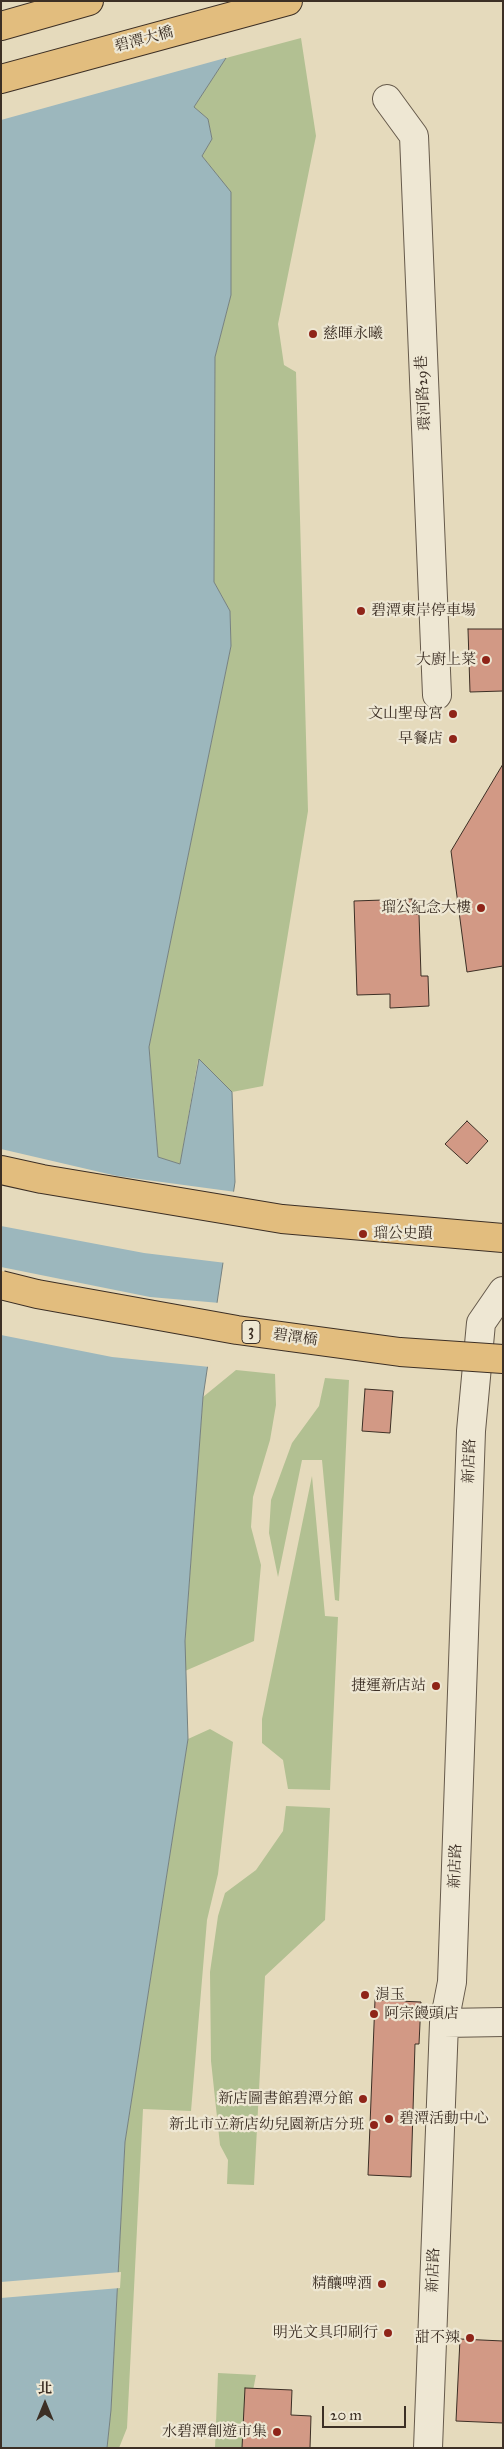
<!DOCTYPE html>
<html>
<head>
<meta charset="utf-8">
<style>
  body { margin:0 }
  #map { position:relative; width:504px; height:2449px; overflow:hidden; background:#e5dabc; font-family:"IM FELL Great Primer","Noto Serif TC",serif }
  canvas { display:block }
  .frame { position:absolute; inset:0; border:2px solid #3c2f25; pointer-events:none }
  .north { position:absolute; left:20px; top:2379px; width:50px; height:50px; -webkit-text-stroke:4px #eee7d3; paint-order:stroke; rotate:0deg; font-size:14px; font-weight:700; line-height:20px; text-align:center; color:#3c2f25 }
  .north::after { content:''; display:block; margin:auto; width:18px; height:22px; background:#3c2f25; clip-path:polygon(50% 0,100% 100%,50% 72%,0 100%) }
  .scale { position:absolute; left:322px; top:2406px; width:84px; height:22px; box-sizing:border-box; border:2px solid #3c2f25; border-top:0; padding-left:6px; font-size:15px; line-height:18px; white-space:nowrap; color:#3c2f25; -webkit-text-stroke:4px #eee7d3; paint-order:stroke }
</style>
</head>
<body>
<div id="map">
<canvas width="504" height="2449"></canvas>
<div class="frame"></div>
<div class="north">北</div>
<div class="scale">20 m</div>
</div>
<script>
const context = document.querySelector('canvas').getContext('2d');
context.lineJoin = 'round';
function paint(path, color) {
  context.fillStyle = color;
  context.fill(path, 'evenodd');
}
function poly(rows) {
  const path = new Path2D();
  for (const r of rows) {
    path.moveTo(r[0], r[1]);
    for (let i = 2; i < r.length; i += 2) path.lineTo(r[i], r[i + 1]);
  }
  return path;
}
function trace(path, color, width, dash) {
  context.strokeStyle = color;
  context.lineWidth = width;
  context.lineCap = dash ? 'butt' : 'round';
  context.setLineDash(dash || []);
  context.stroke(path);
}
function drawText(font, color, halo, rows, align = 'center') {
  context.font = font + ' "IM FELL Great Primer","Noto Serif TC",serif';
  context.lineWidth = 4.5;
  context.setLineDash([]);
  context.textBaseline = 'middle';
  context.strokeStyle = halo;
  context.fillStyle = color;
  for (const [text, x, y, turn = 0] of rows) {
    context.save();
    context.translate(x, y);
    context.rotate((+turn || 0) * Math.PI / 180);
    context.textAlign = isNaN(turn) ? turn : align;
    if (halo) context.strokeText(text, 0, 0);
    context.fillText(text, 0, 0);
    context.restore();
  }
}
const green = poly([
  [301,38,316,136,278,324,284,365,296,372,308,811,263,1086,232,1092,198,1060,180,1164,158,1157,149,1047,231,646,230,611,214,582,215,357,231,295,231,193,202,156,212,139,208,119,194,107,226,58],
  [236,1370,275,1374,276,1405,270,1440,253,1497,251,1527,261,1565,254,1641,185,1671,185,1641,203,1397],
  [325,1378,349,1380,339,1601,335,1600,322,1460,302,1460,278,1577,269,1533,271,1500,292,1443,319,1406],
  [312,1476,325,1616,338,1617,330,1790,288,1789,283,1760,262,1743,262,1719],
  [210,1729,233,1742,218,1874,207,1920,191,2111,143,2109,127,2428,119,2448,107,2448,111,2410,125,2142,188,1739],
  [286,1806,330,1808,325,1920,265,1976,254,2185,227,2184,228,2160,220,2145,211,2061,210,1972,218,1916,225,1893,256,1870,283,1831],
  [218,2373,256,2375,242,2448,215,2448]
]);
const water = poly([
  [1,1,226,58,194,107,208,119,212,139,202,156,231,192,231,295,215,357,214,582,230,611,231,646,149,1047,158,1157,180,1164,199,1059,232,1092,235,1182,203,1397,185,1641,188,1739,125,2142,111,2410,107,2448,1,2448,1,1]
]);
const pier = poly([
  [1,1,237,1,229,57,1,120],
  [1,1149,117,1176,236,1192,226,1263,144,1253,1,1226],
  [1,1267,150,1297,220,1303,210,1367,112,1357,1,1335],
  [121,2272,120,2288,1,2298,1,2282]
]);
const building = poly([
  [468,629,503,629,503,691,470,692,468,629],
  [503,764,503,966,467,972,451,851,503,764],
  [412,899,413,914,419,914,421,976,428,976,429,1006,390,1008,390,994,357,995,354,901,412,899],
  [467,1121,488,1141,467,1164,445,1144,467,1121],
  [365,1389,393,1391,390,1433,362,1431,365,1389],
  [375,2000,421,2002,419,2044,415,2044,411,2177,368,2175,375,2000],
  [460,2339,503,2341,503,2423,456,2421,460,2339],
  [245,2388,292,2390,291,2415,311,2416,310,2448,242,2448,245,2388]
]);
const minor = poly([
  [387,99,414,136,437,695],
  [444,2023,503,2022],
  [428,2448,444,2023,452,1982,471,1431,481,1323,503,1291]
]);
const major = poly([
  [1,26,89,1],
  [1,79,288,1]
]);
const highway = poly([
  [1,1170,42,1179,282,1219,503,1238]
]);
const highwayBridge = poly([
  [1,1285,37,1294,237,1330,400,1352,503,1359]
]);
const markers = [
  [313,334,5,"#8f2418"],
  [361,611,5,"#8f2418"],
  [486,660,5,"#8f2418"],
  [453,714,5,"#8f2418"],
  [453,739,5,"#8f2418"],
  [481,908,5,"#8f2418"],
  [363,1234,5,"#8f2418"],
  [436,1686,5,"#8f2418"],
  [365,1995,5,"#8f2418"],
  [374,2014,5,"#8f2418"],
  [363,2099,5,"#8f2418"],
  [389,2119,5,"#8f2418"],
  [374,2125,5,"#8f2418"],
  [382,2284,5,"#8f2418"],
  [388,2333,5,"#8f2418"],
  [470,2338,5,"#8f2418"],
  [277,2432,5,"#8f2418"]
];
const shields = [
  [251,1332,18]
];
const shieldNames = [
  ["3",251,1332]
];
const streetNames = [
  ["碧潭大橋",144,40,-15],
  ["環河路29巷",424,393,-93],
  ["碧潭橋",295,1338,8],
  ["新店路",470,1461,-88],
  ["新店路",456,1866,-88],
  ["新店路",434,2270,-88]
];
const poiNames = [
  ["慈暉永曦",323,334,"left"],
  ["碧潭東岸停車場",371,611,"left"],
  ["大廚上菜",476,660],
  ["文山聖母宮",443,714],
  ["早餐店",443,739],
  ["瑠公紀念大樓",471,908],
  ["瑠公史蹟",373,1234,"left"],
  ["捷運新店站",426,1686],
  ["涓玉",375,1995,"left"],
  ["阿宗饅頭店",384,2014,"left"],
  ["新店圖書館碧潭分館",353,2099],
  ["碧潭活動中心",399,2119,"left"],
  ["新北市立新店幼兒園新店分班",364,2125],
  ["精釀啤酒",372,2284],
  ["明光文具印刷行",378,2333],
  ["甜不辣",460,2338],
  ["水碧潭創遊市集",267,2432]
];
paint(green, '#b2c092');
paint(water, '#9cb7bd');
trace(water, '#768180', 1);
paint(pier, '#e5dabc');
paint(building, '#d29985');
trace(building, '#3c2f25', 1);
trace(minor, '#665a4b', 30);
trace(major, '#3c2f25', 30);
trace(highway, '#3c2f25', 30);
trace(minor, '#eee7d3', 28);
trace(major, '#e2bd7e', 28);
trace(highway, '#e2bd7e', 28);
trace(highwayBridge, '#3c2f25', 30, []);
trace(highwayBridge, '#e2bd7e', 28);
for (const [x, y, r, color] of markers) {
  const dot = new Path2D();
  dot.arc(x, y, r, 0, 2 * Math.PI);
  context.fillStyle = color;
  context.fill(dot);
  trace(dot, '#eee7d3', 2);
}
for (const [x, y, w] of shields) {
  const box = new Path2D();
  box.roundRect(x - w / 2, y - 11.5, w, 23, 4);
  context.fillStyle = '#eee7d3';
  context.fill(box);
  trace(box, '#3c2f25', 1);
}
drawText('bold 14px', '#3c2f25', null, shieldNames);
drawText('15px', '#3c2f25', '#eee7d3', streetNames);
drawText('15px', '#3c2f25', '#eee7d3', poiNames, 'right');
</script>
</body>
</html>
